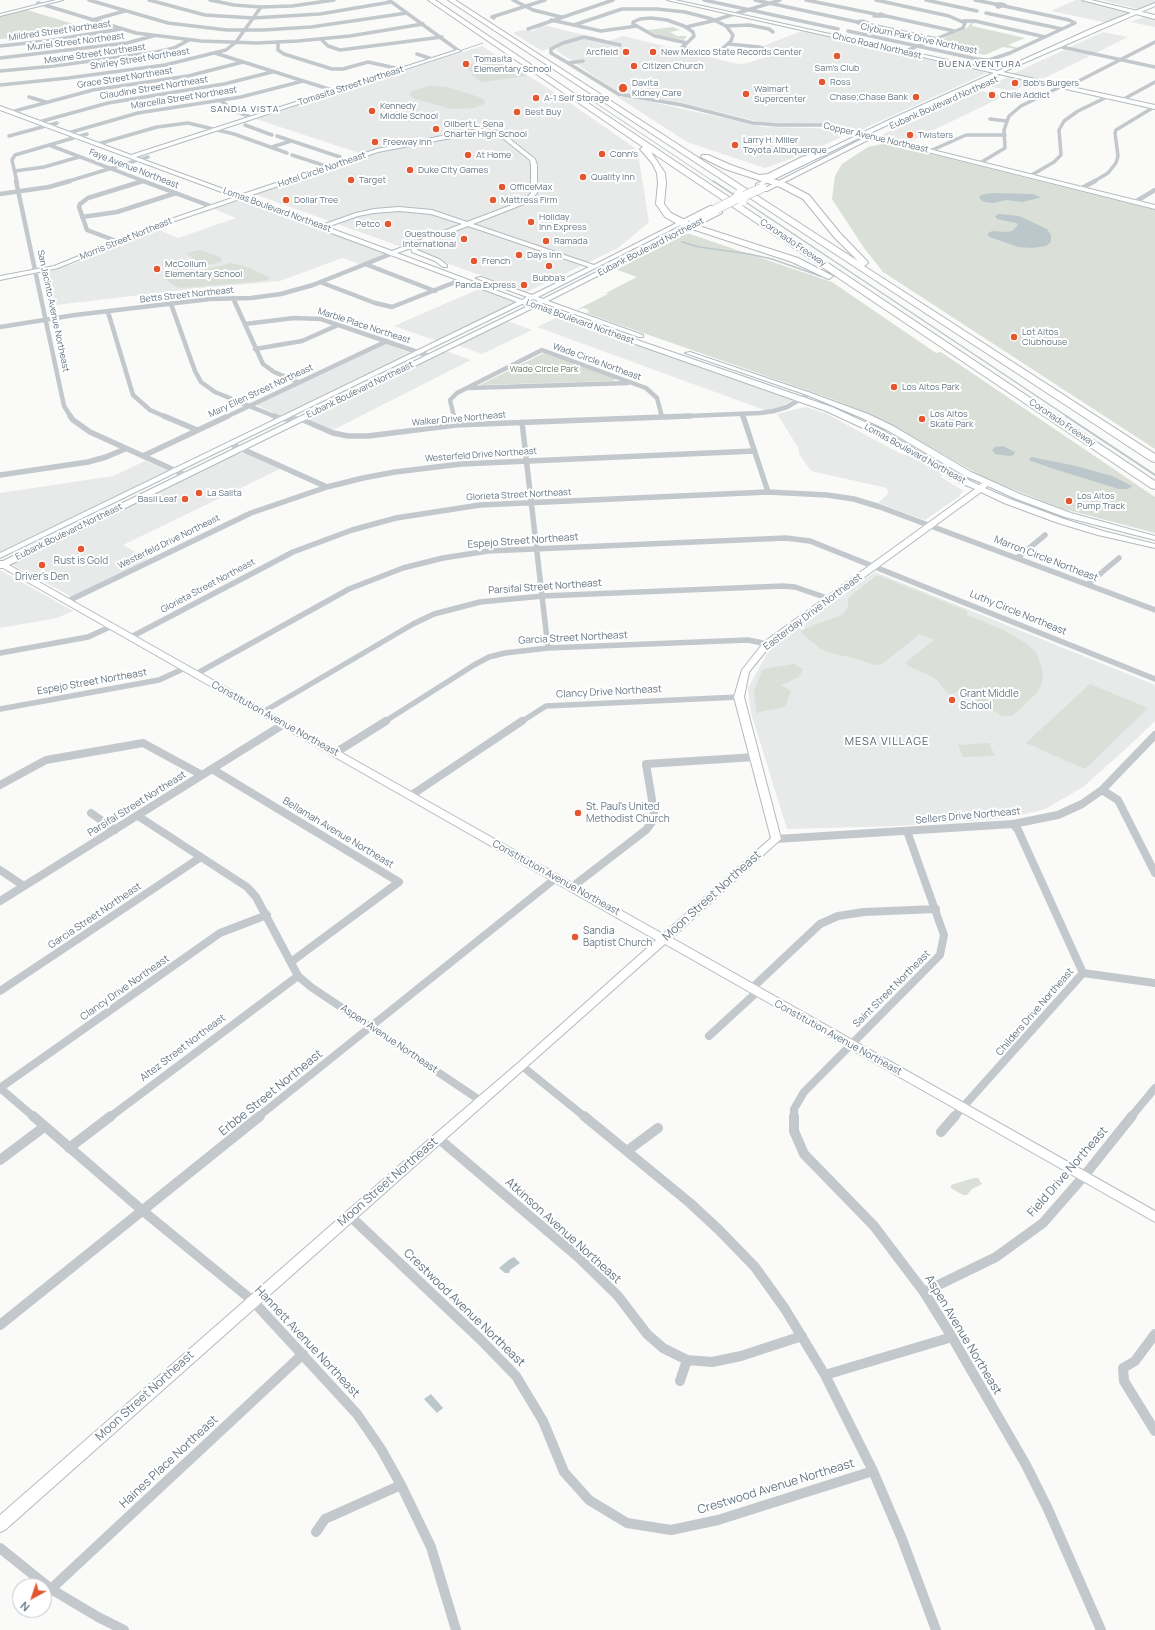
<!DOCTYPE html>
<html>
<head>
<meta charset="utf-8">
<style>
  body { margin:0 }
  #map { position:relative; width:1155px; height:1630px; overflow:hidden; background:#fafaf8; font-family:Manrope,sans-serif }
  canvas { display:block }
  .north { position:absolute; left:12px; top:1578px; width:40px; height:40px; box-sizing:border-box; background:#fff; border:1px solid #c1c8cd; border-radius:50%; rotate:220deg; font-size:11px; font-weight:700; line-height:16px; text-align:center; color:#657683 }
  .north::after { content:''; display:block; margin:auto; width:14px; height:18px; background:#e4572e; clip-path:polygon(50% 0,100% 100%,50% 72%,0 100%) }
</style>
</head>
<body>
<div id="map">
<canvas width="1155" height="1630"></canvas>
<div class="north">N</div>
</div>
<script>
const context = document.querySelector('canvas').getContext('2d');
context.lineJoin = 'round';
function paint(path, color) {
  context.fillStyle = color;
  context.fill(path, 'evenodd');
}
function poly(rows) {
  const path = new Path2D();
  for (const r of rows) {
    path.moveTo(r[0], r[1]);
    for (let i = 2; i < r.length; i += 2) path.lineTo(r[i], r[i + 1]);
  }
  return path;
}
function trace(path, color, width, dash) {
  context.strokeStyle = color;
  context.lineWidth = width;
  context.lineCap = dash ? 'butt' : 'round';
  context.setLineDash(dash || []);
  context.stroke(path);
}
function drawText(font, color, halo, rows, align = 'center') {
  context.font = font + ' Manrope,sans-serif';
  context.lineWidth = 4;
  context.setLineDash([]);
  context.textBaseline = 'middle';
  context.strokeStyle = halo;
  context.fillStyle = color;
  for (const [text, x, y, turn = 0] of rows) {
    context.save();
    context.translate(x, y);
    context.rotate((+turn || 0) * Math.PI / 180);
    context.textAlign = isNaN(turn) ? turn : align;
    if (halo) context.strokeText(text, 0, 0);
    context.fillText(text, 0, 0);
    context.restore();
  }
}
const built = poly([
  [1076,0,1080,0,1131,13,1108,23,1051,11],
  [1101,0,1155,0,1155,2,1138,9],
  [1147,16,1155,18,1155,27,1130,22],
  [543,25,584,35,542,51,513,33,521,30,533,31,537,29,536,27],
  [802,31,987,73,858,131,825,124,774,124,756,121,682,103,623,94,613,89,556,50,559,46,590,36,608,41,623,36,738,64,748,63,781,52,780,50,763,46],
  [1103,32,1128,37,1096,53,1070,47],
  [482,46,563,98,635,148,638,153,649,222,618,248,527,292,254,194,368,156,256,119],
  [1064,50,1092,55,1038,81,1012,74],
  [1008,77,1011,77,1032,82,1013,91,987,86],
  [977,90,1004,96,907,143,879,136],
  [616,96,647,101,764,127,815,128,833,130,848,134,802,155,765,168,687,142],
  [241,200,386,254,360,264,342,258,280,281,200,288,47,306,42,273,74,264,156,229,178,238,236,218,214,209],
  [481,288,515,302,437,341,394,326],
  [558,317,790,397,793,400,783,406,767,411,537,327],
  [507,321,532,330,482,354,458,345],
  [384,344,388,344,411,353,283,415,280,416,256,405],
  [446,351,471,360,333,430,309,419,309,417],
  [806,407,827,414,899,453,916,458,943,475,941,477,964,491,959,495,960,496,925,520,878,503,888,494,887,488,811,471,799,454,799,449,777,414],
  [237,453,246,453,280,469,123,545,148,559,72,597,11,564],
  [145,461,169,471,0,553,0,493,113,476],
  [0,570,2,571,73,611,57,618,0,628],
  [875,572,1155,685,1155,721,1129,746,1083,787,1045,809,1022,815,997,819,898,826,787,829,751,713,748,688,770,648]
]);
const green = poly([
  [27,10,80,26,87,28,36,36,0,39,0,16],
  [972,22,975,23,972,24,972,26,1025,38,1008,45,1019,48,1016,49,1003,47,985,55,934,45,946,37,967,28],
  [673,27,680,30,670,32,677,36,687,36,684,40,660,36,648,30],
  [489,58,497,58,510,67,508,68,514,67,527,76,481,82,471,74,473,73,464,66],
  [429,86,447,87,479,97,485,100,484,104,474,108,452,109,415,99,410,95,412,91],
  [887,143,1155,210,1155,449,883,272,864,248,832,199,835,176,842,164,868,147],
  [687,233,832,282,936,353,941,352,1155,497,1155,533,1060,508,985,478,893,426,867,413,832,399,586,313,589,312,588,311,589,310,584,308,576,310,608,294,606,293,637,277,618,270,617,268,649,253],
  [200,250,220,257,222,260,220,262,192,269,184,264,197,261,186,253],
  [231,263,244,266,271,278,264,281,182,288,176,287,165,279],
  [544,353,615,378,615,380,613,381,480,385],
  [876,576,880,576,967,611,967,615,1003,630,1026,643,1036,652,1040,662,1043,672,1042,683,1037,693,1012,716,1002,716,977,701,975,697,970,693,962,691,951,694,947,693,938,681,931,676,908,666,906,662,934,640,920,634,882,664,875,665,858,659,830,653,821,649,800,632,813,625,840,616,845,612,848,607,848,598],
  [794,664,803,669,799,677,781,685,791,691,785,707,759,712,757,715,754,693,758,680,763,669],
  [1090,684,1148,708,1085,769,1026,743],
  [989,743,995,756,963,757,958,745],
  [974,1178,978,1178,982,1184,972,1189,967,1195,963,1195,951,1188,951,1185,954,1184]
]);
const water = poly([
  [991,193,1032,194,1040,197,1039,198,1022,202,1006,200,993,203,984,202,979,198,981,195],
  [999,214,1019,216,1047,229,1051,235,1051,242,1046,246,1032,248,1018,247,990,237,987,234,992,231,1006,232,1012,231,1018,225,1016,223,997,219,995,216],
  [1003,446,1015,452,1014,455,1009,456,995,454,992,450,995,447],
  [1031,457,1076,466,1112,476,1132,486,1128,489,1119,489,1051,468,1031,461,1029,460],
  [514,1257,520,1263,510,1270,509,1273,505,1273,499,1268,510,1259],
  [431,1394,443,1408,437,1413,424,1399]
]);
const streamFar2 = poly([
  [459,51,483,43],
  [585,96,714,182]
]);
const streamFar1 = poly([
  [713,181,736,196],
  [744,201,1068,417],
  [682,242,699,247,749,254,772,259,820,276]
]);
const stream = poly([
  [1066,416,1155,475]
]);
const streetFar4 = poly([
  [89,0,168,23,227,30,263,30,311,27,407,13],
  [149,0,205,15,253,18,320,14,391,2],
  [210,0,234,5,261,7,292,6,334,0],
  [389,0,459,51],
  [513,0,533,10,561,17],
  [704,0,838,29],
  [755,0,857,22],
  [806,0,875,14],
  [876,0,949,16,965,23,963,28,903,52],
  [926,0,977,11],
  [975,0,995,4],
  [38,3,136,33,201,41,257,43,298,41,350,36,423,24],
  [995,4,1001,4,1005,5,998,7,995,4],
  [986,13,1062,29],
  [881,14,886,16,874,16,881,14],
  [886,16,954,31],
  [494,18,492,17,545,0],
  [651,18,667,20,684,26,693,32,694,36,687,43,655,36,633,24,633,22,640,19,651,18],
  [92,20,125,11],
  [551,20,601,31,637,26],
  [863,21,868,23,861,24,856,22,863,21],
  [963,21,975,21,1045,37],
  [867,24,937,39],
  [574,25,622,9,657,9,685,12,712,19,726,26,733,35,731,41,723,48,714,52,701,53,682,47,687,43],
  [726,26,749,25,769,29,773,32],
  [686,27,712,21,780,0],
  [528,29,613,0],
  [848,31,977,59,989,60,1010,53,1075,23,1069,20,1004,6],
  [321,39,328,46,340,50,442,37],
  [278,42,278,50,284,54,332,69,343,69,368,62,400,69],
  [729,44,759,47,770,51],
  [0,46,46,41,121,29],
  [1057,46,1155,67],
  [215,53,335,91],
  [417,54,432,59],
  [0,58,127,43,153,36],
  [583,61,568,63,618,94,682,105,753,123,777,125,821,125,862,134],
  [568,63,551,53,551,49,563,43,584,37,620,45],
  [0,71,54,66,156,52,174,48,189,40],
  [0,85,68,78,165,65,226,50,236,42,261,7],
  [1065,88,1155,42],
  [29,97,46,102],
  [1122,100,1155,82],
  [221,101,235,111,253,118],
  [11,112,93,90,188,76,243,62],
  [990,119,1006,121],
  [39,122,108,103,224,84,272,72],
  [245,125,272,135],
  [68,133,138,113,241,97,303,81],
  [9,136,57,123],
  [277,136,340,157],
  [98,144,157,127,188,123,234,134,287,153],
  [49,145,146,182],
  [272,147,291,141],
  [930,151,966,135,1005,135],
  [292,155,329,167],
  [980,163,1005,148,1004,130,1009,116,1021,106,1060,87],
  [15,171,44,167,79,157],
  [1030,176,1054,162,1061,155,1059,130,1064,121,1078,111,1107,97],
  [17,182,12,160,15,155,87,134],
  [66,182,148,157],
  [141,182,143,181],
  [1093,182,1108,173,1116,163,1118,156,1115,133,1116,130,1154,107]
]);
const streetFar3 = poly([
  [16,181,64,406,71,417],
  [143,181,213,207],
  [1082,188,1095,181],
  [0,194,49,187,70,181],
  [1135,202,1155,190],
  [82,217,117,212,176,193],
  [119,242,87,230,79,207,80,204,88,198,143,181],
  [365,264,435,291],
  [320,282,375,303,392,307,463,279],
  [233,298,263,364,274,372,298,382],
  [171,304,195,371,201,382,215,392,276,417],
  [108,312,133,395,150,410,166,417],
  [245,324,294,318,321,319,429,356],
  [0,327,75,315,210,299,251,298,281,294,313,285,393,253],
  [255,349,302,341,338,325],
  [468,388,628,383],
  [742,414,743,417],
  [226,417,387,341],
  [454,417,450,400,457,393,542,350,646,388,657,398,662,417],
  [664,417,760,413,774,411,787,407,809,394]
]);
const streetFar2 = poly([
  [70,416,73,420,90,432,185,475],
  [164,416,197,430],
  [274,416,282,419,301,419,333,433,348,436,368,436,456,425,690,416],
  [454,416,456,425],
  [743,416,768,492],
  [522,422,548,648],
  [231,444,327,487],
  [143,456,228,416],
  [0,475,88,462,106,457,125,449],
  [1017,558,1045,535],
  [1088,584,1119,558],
  [68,601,251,513,327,487,363,478,395,472,461,464,754,451],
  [131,637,293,552,352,530,396,518,480,505,768,492,827,495,854,499,880,507,1155,610],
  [0,653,88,637,112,626],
  [196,674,349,589,403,568,443,558,488,551,786,538,810,541,1155,679],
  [0,709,159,680,185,668],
  [263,712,413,624,434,614,480,602,543,596,783,586,795,587,830,599],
  [384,722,474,665,489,657,505,653,548,648,748,640,767,644],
  [521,722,546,706,739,697]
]);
const streetFar1 = poly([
  [335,753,386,721],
  [212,769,399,882,291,962],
  [0,785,46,760,143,743,202,775],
  [1102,790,1118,800,1155,873],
  [410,796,522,721],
  [91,813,115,830],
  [138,816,247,887,256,897,298,976,311,987,481,1101],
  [776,839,1013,824,1058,815,1082,804,1102,790,1155,735],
  [0,870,24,886],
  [572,887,646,830,652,822,654,812,646,764,755,757],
  [0,901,284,724],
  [1083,973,1155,983],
  [751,989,820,924,838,916,864,912,936,909],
  [0,991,201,857],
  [709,1036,757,992],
  [522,1066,585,1117],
  [0,1088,34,1117],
  [0,1088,220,933,267,915],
  [110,1117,298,976],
  [258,1117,556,878],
  [794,1117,794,1109,804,1092,940,955,944,935,907,831],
  [954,1117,1083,973,1018,830,1013,824],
  [1131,1117,1155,1088]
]);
const street = poly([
  [33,1116,143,1211,253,1301,357,1414,381,1449,401,1485,431,1547,456,1630],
  [584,1116,690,1203,719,1230,755,1267,785,1309,825,1375,873,1471,902,1539,936,1630],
  [794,1116,794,1131,804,1154,874,1226,924,1292,952,1337,1026,1465,1047,1507,1101,1630],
  [941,1132,955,1116],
  [438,1138,578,1257,618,1296,647,1334,663,1348,687,1360,712,1362,741,1356,802,1336],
  [69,1148,111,1116],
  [627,1151,658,1128],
  [0,1160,44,1127],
  [350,1216,481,1340,516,1376,543,1421,564,1472,589,1500,627,1523,671,1530,718,1520,873,1471],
  [924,1292,996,1257,1043,1223,1084,1176,1132,1116],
  [0,1325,260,1116],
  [1155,1334,1135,1361,1123,1368,1124,1381,1155,1431],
  [825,1375,952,1337],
  [680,1381,687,1360],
  [316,1532,325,1519,401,1485],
  [0,1548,51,1589,98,1617,124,1630],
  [51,1589,303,1354]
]);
const secondary = poly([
  [56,0,63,0,0,16,0,14,56,0],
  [667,0,675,0,998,71,1093,28,1155,3,1155,6,1003,72,1155,105,1155,109,999,74,868,134,1155,205,1155,209,872,138,767,191,763,191,763,189,866,137,863,136,760,186,756,186,756,184,893,118,994,73,667,0],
  [457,50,461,51,136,157,240,195,377,149,477,129,487,129,501,132,535,159,537,165,537,193,529,202,473,224,594,265,710,206,714,206,714,208,538,297,543,299,718,211,722,211,722,213,548,301,643,335,643,337,639,337,543,303,538,306,832,407,884,431,964,478,979,485,982,483,965,476,887,430,862,418,807,395,685,353,690,352,811,393,868,414,893,426,971,472,1020,494,1071,513,1155,536,1155,540,1065,517,1014,498,988,486,985,488,1010,499,1064,519,1103,531,1155,544,1155,548,1098,535,1058,523,1004,503,981,492,770,646,749,672,744,697,781,839,672,938,1155,1211,1155,1222,665,944,5,1530,0,1532,0,1515,434,1135,518,1063,656,940,3,568,0,568,0,561,3,561,528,306,522,304,0,558,0,553,517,302,240,199,172,222,58,268,0,280,0,276,54,266,168,220,235,197,0,110,0,106,131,155,457,50],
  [477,133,499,135,530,160,531,165,531,193,525,200,467,222,432,210,399,207,374,209,356,213,322,225,246,197,378,152,477,133],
  [399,211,431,214,462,224,392,251,327,227,358,216,374,213,399,211],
  [468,226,589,267,532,295,481,277,476,278,527,297,522,300,397,253,411,248,412,252,435,261,443,267,447,267,447,265,439,259,417,250,417,248,421,244,468,226],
  [533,299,538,301,533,304,528,302,533,299],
  [533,308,826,411,878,435,958,482,975,489,764,642,742,670,734,697,771,838,663,934,9,565,533,308]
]);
const primary = poly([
  [1082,0,1091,0,1155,15,1155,19,1082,0]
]);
const highway = poly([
  [428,0,435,0,606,115,1155,481,1155,489,1151,488,651,152,665,173,666,183,664,204,671,213,689,222,690,219,713,207,719,207,719,211,697,223,702,227,798,258,833,276,829,279,826,278,792,262,677,224,665,217,656,204,658,183,657,173,652,163,640,149,643,147,428,0],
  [448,0,455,0,858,261,834,237,803,199,780,187,725,169,701,157,702,155,708,155,731,165,759,175,768,174,802,157,820,151,826,151,826,155,808,161,770,178,786,183,809,195,840,233,867,261,868,263,864,266,1155,454,1155,462,1151,461,448,0]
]);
const highwayBridge = poly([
  [742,201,744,196,762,188],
  [716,209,736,199,739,194]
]);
const markers = [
  [626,52,4,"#e4572e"],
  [653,52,4,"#e4572e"],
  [837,56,4,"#e4572e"],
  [466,64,4,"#e4572e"],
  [634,66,4,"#e4572e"],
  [822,82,4,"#e4572e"],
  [1015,83,4,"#e4572e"],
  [623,88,5,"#e4572e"],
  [746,94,4,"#e4572e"],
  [992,95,4,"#e4572e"],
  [916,97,4,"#e4572e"],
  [536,98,4,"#e4572e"],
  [372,111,4,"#e4572e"],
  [517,112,4,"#e4572e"],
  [436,129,4,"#e4572e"],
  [910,135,4,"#e4572e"],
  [375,142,4,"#e4572e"],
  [735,145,4,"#e4572e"],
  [602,154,4,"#e4572e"],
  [468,155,4,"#e4572e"],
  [410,170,4,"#e4572e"],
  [583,177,4,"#e4572e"],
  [351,180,4,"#e4572e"],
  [502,187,4,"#e4572e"],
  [286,200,4,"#e4572e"],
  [493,200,4,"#e4572e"],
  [531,222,4,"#e4572e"],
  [388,224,4,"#e4572e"],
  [464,239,4,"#e4572e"],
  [546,241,4,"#e4572e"],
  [519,255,4,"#e4572e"],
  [474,261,4,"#e4572e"],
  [549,266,4,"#e4572e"],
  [157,269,4,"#e4572e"],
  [524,285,4,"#e4572e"],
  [1014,337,4,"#e4572e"],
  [894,387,4,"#e4572e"],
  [922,419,4,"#e4572e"],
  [199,493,4,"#e4572e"],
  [185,499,4,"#e4572e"],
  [1069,501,4,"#e4572e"],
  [81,549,4,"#e4572e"],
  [42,565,4,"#e4572e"],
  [952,700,4,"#e4572e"],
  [578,813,4,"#e4572e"],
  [575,937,4,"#e4572e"]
];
const farStreetnames = [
  ["Mildred Street Northeast",60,31,-8],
  ["Clyburn Park Drive Northeast",919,39,12],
  ["Muriel Street Northeast",76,42,-7],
  ["Chico Road Northeast",877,46,13],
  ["Maxine Street Northeast",95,54,-8],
  ["Shirley Street Northeast",140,59,-9],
  ["Grace Street Northeast",125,78,-9],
  ["Tomasita Street Northeast",351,86,-18],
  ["Claudine Street Northeast",154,88,-9],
  ["Marcella Street Northeast",184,98,-9],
  ["Eubank Boulevard Northeast",944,103,-24],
  ["Copper Avenue Northeast",876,138,13],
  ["Faye Avenue Northeast",134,169,21],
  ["Hotel Circle Northeast",322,170,-19],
  ["Lomas Boulevard Northeast",277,210,20],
  ["Morris Street Northeast",126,239,-22],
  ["Coronado Freeway",793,243,34],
  ["Eubank Boulevard Northeast",651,247,-27],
  ["Betts Street Northeast",187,295,-6],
  ["San Jacinto Avenue Northeast",53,311,78],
  ["Lomas Boulevard Northeast",580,322,20],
  ["Marble Place Northeast",364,326,18],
  ["Wade Circle Northeast",597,362,20],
  ["Eubank Boulevard Northeast",360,390,-26],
  ["Mary Ellen Street Northeast",261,391,-25],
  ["Walker Drive Northeast",459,419,-5],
  ["Coronado Freeway",1062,423,34],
  ["Lomas Boulevard Northeast",915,454,29],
  ["Westerfeld Drive Northeast",481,455,-4],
  ["Glorieta Street Northeast",519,495,-3],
  ["Eubank Boulevard Northeast",69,532,-26],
  ["Westerfeld Drive Northeast",169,542,-26],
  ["Glorieta Street Northeast",208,586,-28]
];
const farPoinames = [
  ["Arcfield",618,52,"right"],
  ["New Mexico State Records Center",661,52],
  ["Tomasita",474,59],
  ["Elementary School",474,69],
  ["Citizen Church",642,66],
  ["Sam's Club",837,68,"center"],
  ["Ross",830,82],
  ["Davita",632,83],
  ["Kidney Care",632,93],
  ["Bob's Burgers",1023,83],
  ["Walmart",754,89],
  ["Supercenter",754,99],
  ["Chile Addict",1000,95],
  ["Chase;Chase Bank",908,97,"right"],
  ["A-1 Self Storage",544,98],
  ["Kennedy",380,106],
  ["Middle School",380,116],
  ["Best Buy",525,112],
  ["Gilbert L. Sena",444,124],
  ["Charter High School",444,134],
  ["Twisters",918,135],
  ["Larry H. Miller",743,140],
  ["Toyota Albuquerque",743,150],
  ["Freeway Inn",383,142],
  ["Conn's",610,154],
  ["At Home",476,155],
  ["Duke City Games",418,170],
  ["Quality Inn",591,177],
  ["Target",359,180],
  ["OfficeMax",510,187],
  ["Dollar Tree",294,200],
  ["Mattress Firm",501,200],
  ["Holiday",539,217],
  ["Inn Express",539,227],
  ["Petco",380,224,"right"],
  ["Guesthouse",456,234,"right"],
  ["International",456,244,"right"],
  ["Ramada",554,241],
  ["Days Inn",527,255],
  ["French",482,261],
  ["McCollum",165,264],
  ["Elementary School",165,274],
  ["Bubba's",549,278,"center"],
  ["Panda Express",516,285,"right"],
  ["Lot Altos",1022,332],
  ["Clubhouse",1022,342],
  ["Los Altos Park",902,387],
  ["Los Altos",930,414],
  ["Skate Park",930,424],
  ["La Salita",207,493],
  ["Los Altos",1077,496],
  ["Pump Track",1077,506],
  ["Basil Leaf",177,499,"right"]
];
const farNeighbourhoodnames = [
  ["BUENA VENTURA",980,64],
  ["SANDIA VISTA",245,109]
];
const farParknames = [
  ["Wade Circle Park",544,369]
];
const streetNames = [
  ["Espejo Street Northeast",523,541,-4],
  ["Marron Circle Northeast",1046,559,21],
  ["Parsifal Street Northeast",545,587,-4],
  ["Easterday Drive Northeast",813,612,-37],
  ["Luthy Circle Northeast",1018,613,22],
  ["Garcia Street Northeast",573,638,-3],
  ["Espejo Street Northeast",92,682,-10],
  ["Clancy Drive Northeast",609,692,-3],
  ["Constitution Avenue Northeast",275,719,29],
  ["Parsifal Street Northeast",137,804,-32],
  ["Sellers Drive Northeast",968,816,-5],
  ["Bellamah Avenue Northeast",338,833,31],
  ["Constitution Avenue Northeast",556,878,29],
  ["Garcia Street Northeast",95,916,-34],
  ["Clancy Drive Northeast",125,988,-35],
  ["Saint Street Northeast",892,989,-45],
  ["Childers Drive Northeast",1035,1012,-49],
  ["Constitution Avenue Northeast",838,1038,29],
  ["Aspen Avenue Northeast",389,1039,34],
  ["Altez Street Northeast",183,1048,-37]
];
const poiNames = [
  ["Rust is Gold",81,561,"center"],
  ["Driver's Den",42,577,"center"],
  ["Grant Middle",960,694],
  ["School",960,706],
  ["St. Paul's United",586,807],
  ["Methodist Church",586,819],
  ["Sandia",583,931],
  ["Baptist Church",583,943]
];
const neighbourhoodNames = [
  ["MESA VILLAGE",887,742]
];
const nearStreetnames = [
  ["Moon Street Northeast",712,896,-42],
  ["Erbbe Street Northeast",271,1093,-39],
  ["Field Drive Northeast",1068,1172,-49],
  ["Moon Street Northeast",388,1182,-41],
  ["Atkinson Avenue Northeast",563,1231,42],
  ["Crestwood Avenue Northeast",464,1308,44],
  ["Aspen Avenue Northeast",963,1335,59],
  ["Hannett Avenue Northeast",307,1342,47],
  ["Moon Street Northeast",145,1396,-42],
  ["Haines Place Northeast",169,1462,-43],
  ["Crestwood Avenue Northeast",776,1487,-17]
];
paint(built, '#e8e9e9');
paint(green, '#dadfd7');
paint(water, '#bbc7cb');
trace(streamFar2, '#bbc7cb', 1);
trace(streamFar1, '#bbc7cb', 1.5);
trace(stream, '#bbc7cb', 2);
trace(secondary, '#b3babf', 2);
trace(primary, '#b5babe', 2);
trace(highway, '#b4b9bd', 2);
trace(streetFar4, '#c3c8cc', 3.5);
trace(streetFar3, '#c3c8cc', 4.5);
trace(streetFar2, '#c3c8cc', 5.5);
trace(streetFar1, '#c3c8cc', 8);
trace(street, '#c3c8cc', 10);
paint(secondary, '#fff');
paint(primary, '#fff');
paint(highway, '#fff');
trace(highwayBridge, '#b4b9bd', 10, []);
trace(highwayBridge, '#fff', 9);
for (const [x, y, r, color] of markers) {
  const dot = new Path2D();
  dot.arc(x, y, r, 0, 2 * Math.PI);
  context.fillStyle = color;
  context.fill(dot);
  trace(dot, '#fff', 1.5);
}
drawText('9px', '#657683', '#fff', farStreetnames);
drawText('9px', '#657683', '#fff', farPoinames, 'left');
context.letterSpacing = '1px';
drawText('9px', '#57646e', '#fff', farNeighbourhoodnames);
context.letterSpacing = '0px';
drawText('9px', '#687a64', '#fff', farParknames);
drawText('10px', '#657683', '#fff', streetNames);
drawText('10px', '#657683', '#fff', poiNames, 'left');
context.letterSpacing = '1px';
drawText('11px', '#57646e', '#fff', neighbourhoodNames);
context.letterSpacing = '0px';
drawText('12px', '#657683', '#fff', nearStreetnames);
</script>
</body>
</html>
